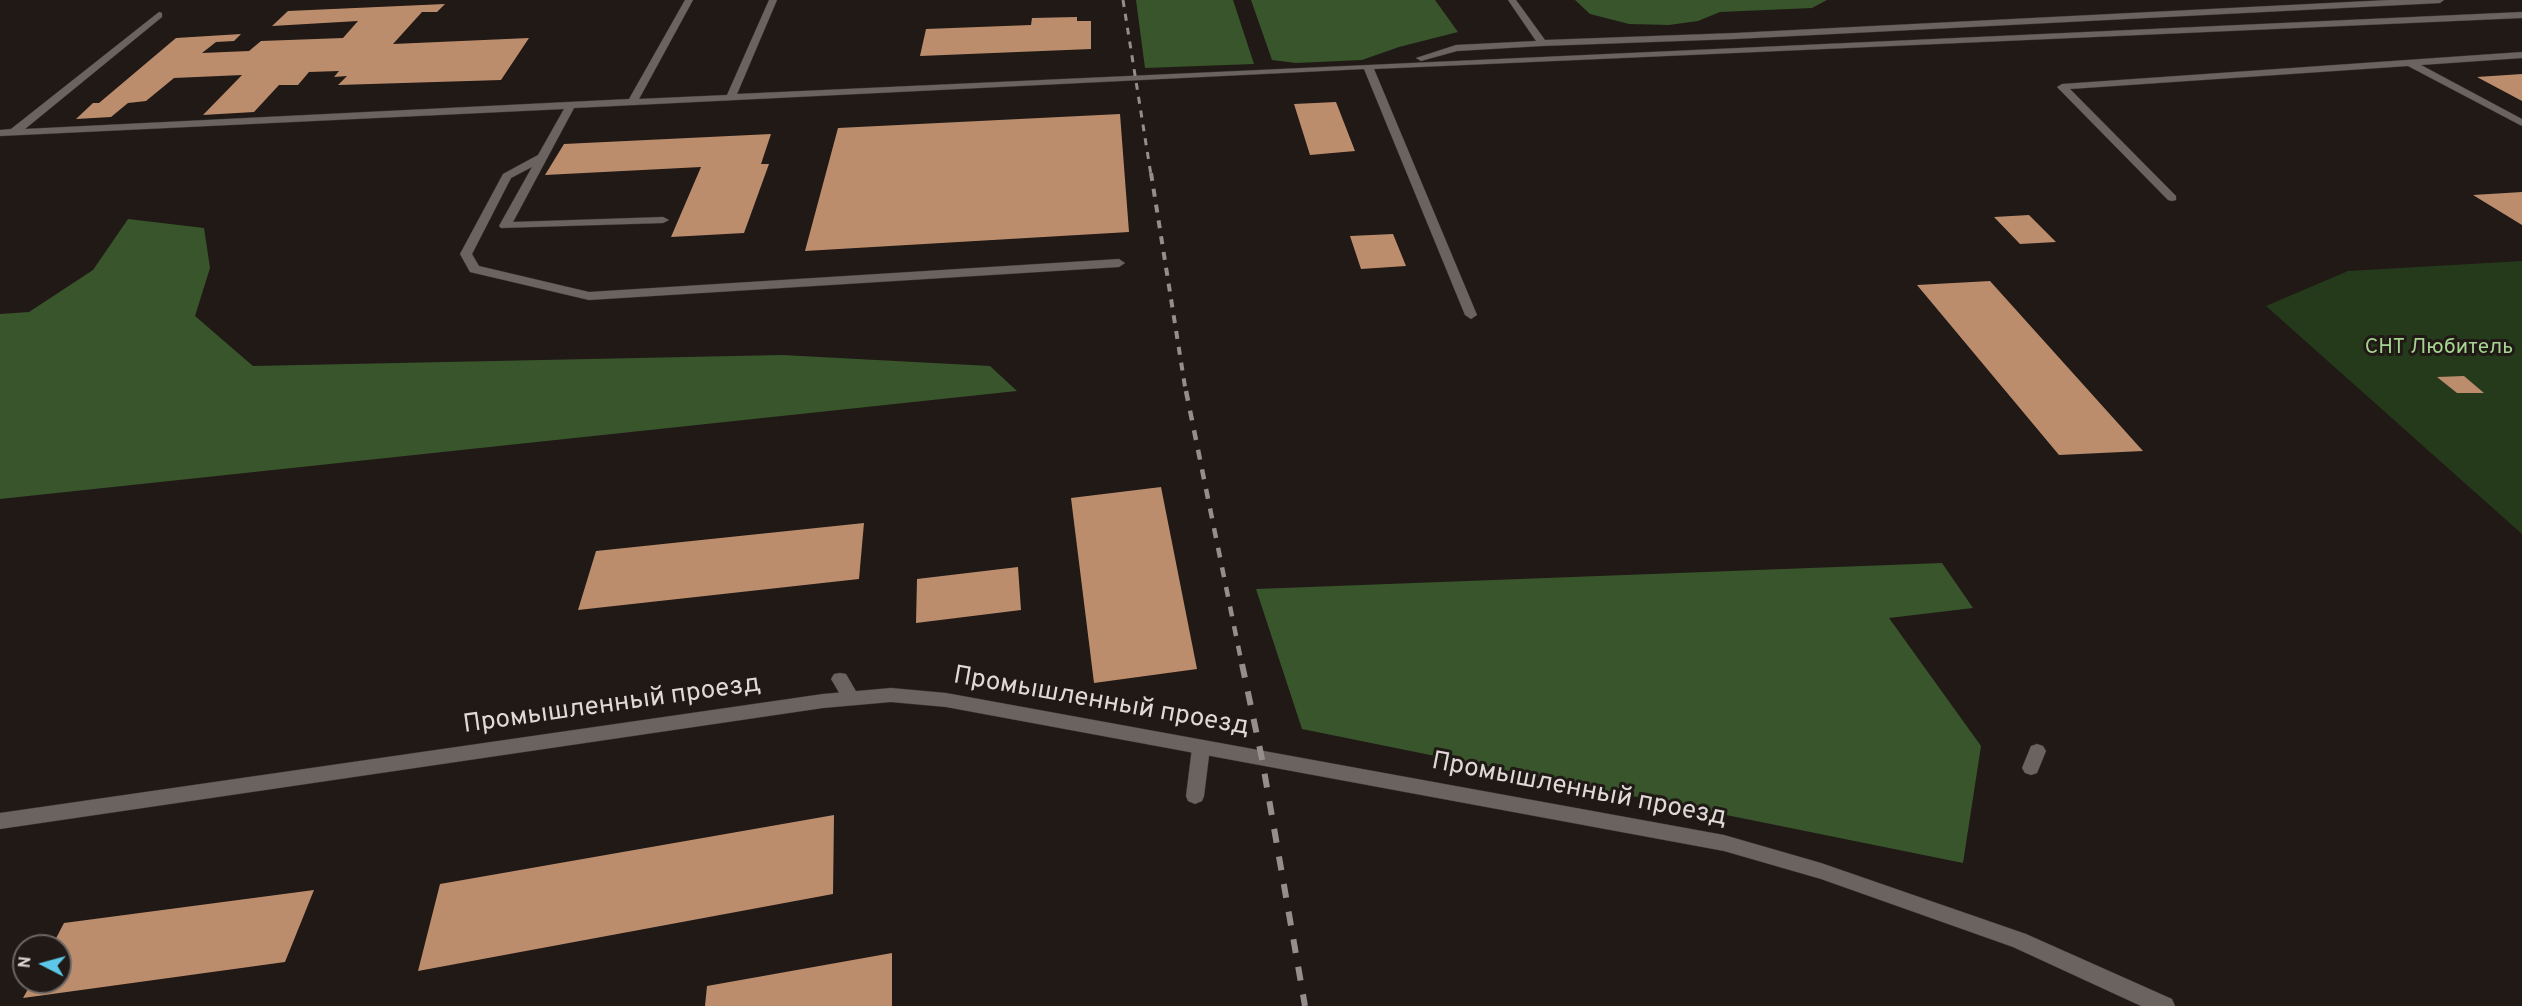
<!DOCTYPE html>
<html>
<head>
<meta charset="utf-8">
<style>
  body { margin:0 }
  #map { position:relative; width:2522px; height:1006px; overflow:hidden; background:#201916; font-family:Overpass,sans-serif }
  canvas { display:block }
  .north { position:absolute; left:12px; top:934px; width:60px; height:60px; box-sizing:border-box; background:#201916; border:2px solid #6c6664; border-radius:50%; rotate:276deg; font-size:16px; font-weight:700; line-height:24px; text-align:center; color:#dfdad8 }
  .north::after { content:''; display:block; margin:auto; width:21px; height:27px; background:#5cc7e8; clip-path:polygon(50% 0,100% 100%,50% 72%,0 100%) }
</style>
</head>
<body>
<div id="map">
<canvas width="2522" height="1006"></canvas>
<div class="north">N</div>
</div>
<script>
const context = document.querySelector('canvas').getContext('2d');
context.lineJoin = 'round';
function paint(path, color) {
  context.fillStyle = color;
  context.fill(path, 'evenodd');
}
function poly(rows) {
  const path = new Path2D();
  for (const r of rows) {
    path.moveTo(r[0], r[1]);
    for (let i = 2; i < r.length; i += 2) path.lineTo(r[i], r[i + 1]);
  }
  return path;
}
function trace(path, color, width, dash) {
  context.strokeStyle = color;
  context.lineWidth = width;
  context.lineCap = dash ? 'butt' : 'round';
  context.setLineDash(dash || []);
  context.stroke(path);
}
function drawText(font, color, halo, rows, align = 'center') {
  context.font = font + ' Overpass,sans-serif';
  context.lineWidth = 6;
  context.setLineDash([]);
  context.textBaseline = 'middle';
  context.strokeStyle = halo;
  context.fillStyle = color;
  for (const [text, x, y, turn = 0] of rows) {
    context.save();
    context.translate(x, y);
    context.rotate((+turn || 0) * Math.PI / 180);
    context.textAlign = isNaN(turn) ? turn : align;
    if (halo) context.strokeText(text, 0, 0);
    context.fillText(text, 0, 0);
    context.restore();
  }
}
const green = poly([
  [2522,261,2522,534,2266,306,2348,271]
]);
const forest = poly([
  [1136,0,1233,0,1254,64,1145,68],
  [1251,0,1435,0,1458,32,1399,47,1362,60,1296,63,1272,60],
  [1575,0,1827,0,1812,8,1720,12,1698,21,1669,25,1629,24,1590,14],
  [128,219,204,228,210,268,195,316,253,366,782,355,990,366,1017,391,0,499,0,314,29,312,93,270],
  [1942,563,1973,608,1889,618,1981,746,1963,863,1302,729,1256,589]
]);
const building = poly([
  [445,4,437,12,422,12,393,44,529,38,501,80,338,85,347,76,334,77,339,71,309,72,298,85,279,85,254,112,203,115,242,75,174,78,146,101,128,103,111,117,76,119,93,103,99,103,176,38,241,34,234,41,216,42,202,53,249,51,261,41,343,38,358,21,272,26,288,11],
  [1077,17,1077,21,1091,21,1091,49,920,56,926,29,1031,25,1032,18],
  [2522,74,2522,101,2477,77],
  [1336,102,1355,151,1310,155,1294,104],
  [1120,114,1129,232,805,251,838,128],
  [771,134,761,164,769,164,744,233,671,237,701,167,545,175,564,144],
  [2522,192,2522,225,2473,195],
  [2029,215,2056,242,2020,244,1994,217],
  [1393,234,1406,266,1361,269,1350,236],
  [1990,281,2143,451,2059,455,1917,285],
  [2464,376,2484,393,2457,393,2437,377],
  [1161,487,1197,669,1094,683,1071,498],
  [864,523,859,579,578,610,596,551],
  [1018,567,1021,610,916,623,917,579],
  [834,815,833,894,418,971,440,884],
  [314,890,285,962,23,998,32,982,60,982,60,946,52,946,64,923],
  [892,953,892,1006,705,1006,707,986]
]);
const lane = poly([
  [685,0,693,0,639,99,727,95,769,0,777,0,737,94,2522,12,2522,18,1374,69,1477,315,1471,319,1465,315,1364,69,574,108,513,222,663,217,669,220,663,223,501,228,499,226,532,167,511,178,472,254,479,266,589,292,1119,259,1125,263,1119,267,589,300,470,272,460,254,503,174,538,155,564,109,0,136,0,130,11,129,159,12,162,13,162,17,25,129,629,99,685,0],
  [1508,0,1516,0,1545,40,1735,33,2389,0,2444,0,2440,3,1735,39,1542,46,1457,51,1421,61,1416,58,1456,45,1536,41,1508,0],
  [2522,52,2522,58,2421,65,2522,119,2522,126,2408,66,2070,89,2176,196,2176,200,2172,201,2168,200,2057,87,2062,84,2522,52],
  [840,673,846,674,857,693,860,698,857,703,851,705,845,703,834,684,831,679,834,674,840,673],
  [1201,741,1207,743,1210,748,1204,796,1202,801,1195,804,1188,801,1186,796,1192,748,1195,743,1201,741],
  [2037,744,2043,746,2046,751,2037,773,2031,775,2025,773,2022,768,2031,746,2037,744]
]);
const street = poly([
  [891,688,946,693,1724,835,1821,863,2026,934,2172,999,2175,1006,2141,1006,2013,947,1821,879,1724,851,946,707,891,702,823,708,0,829,0,813,823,694,891,688]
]);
const railFar3 = poly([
  [1123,0,1151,175]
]);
const railFar2 = poly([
  [1151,173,1186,393]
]);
const railFar1 = poly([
  [1186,391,1242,665]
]);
const rail = poly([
  [1242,664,1262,759,1305,1006]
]);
const parkNames = [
  ["СНТ Любитель",2439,349]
];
const nearStreetnames = [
  ["Промышленный проезд",1101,703,10],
  ["Промышленный проезд",612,706,-8],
  ["Промышленный проезд",1579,791,11]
];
paint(green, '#253a1b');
paint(forest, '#39552c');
paint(building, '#bc8d6d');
trace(lane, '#383432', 1);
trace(street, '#383432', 1);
paint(lane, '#6b635f');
paint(street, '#6b635f');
trace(railFar3, '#948f8c', 3, [7, 7]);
trace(railFar2, '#948f8c', 4, [8, 8]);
trace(railFar1, '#948f8c', 4.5, [10, 10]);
trace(rail, '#948f8c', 6, [14, 14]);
drawText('21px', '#a5d491', '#201916', parkNames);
drawText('26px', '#dfdad8', '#201916', nearStreetnames);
</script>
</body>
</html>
